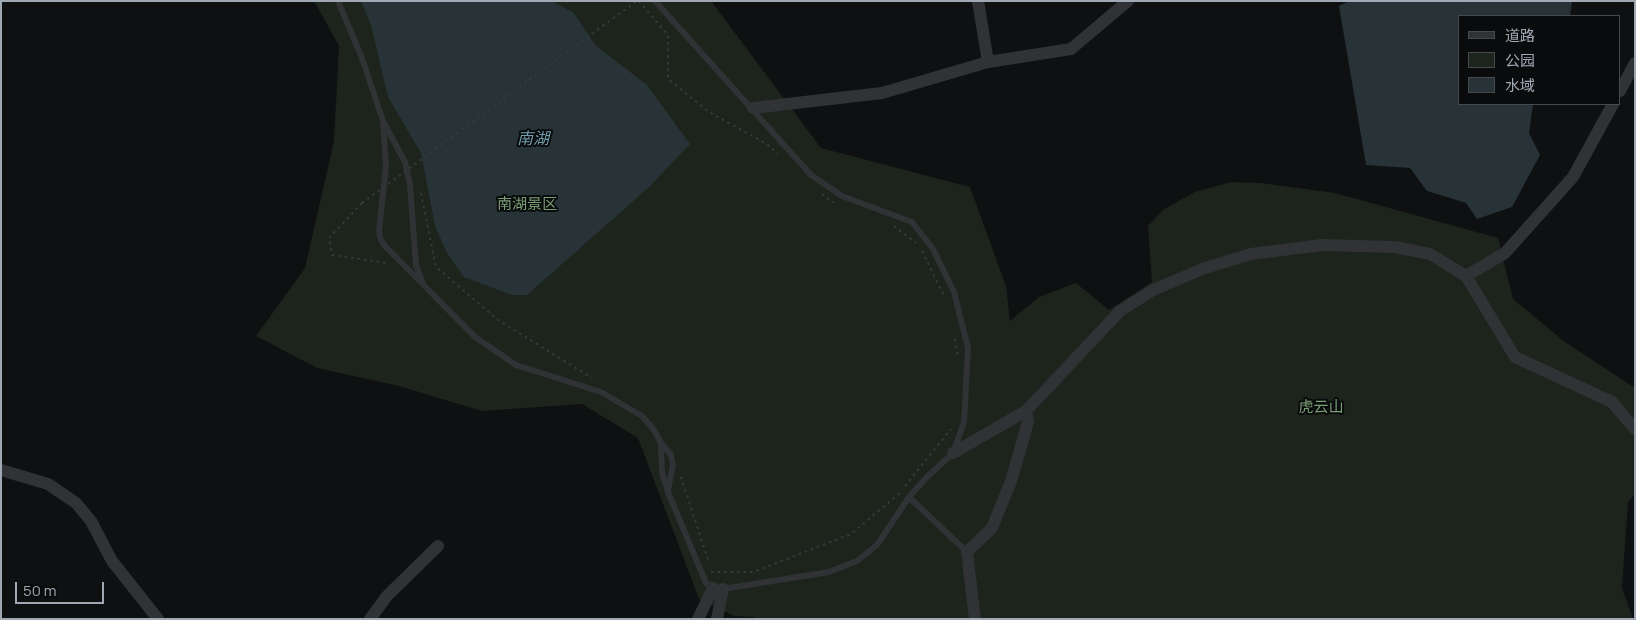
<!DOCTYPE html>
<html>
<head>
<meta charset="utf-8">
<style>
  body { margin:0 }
  #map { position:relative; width:1636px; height:620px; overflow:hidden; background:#0f1011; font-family:Manrope,"Noto Sans SC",sans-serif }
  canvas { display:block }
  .frame { position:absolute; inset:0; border:2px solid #a0a9b3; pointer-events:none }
  .legend { position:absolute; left:1458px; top:15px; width:162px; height:90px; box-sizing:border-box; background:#0a0b0c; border:1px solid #464a4f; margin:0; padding:6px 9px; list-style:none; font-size:15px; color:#a0a9b3 }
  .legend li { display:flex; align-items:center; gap:10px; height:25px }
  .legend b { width:25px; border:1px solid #464a4f }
  .scale { position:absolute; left:15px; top:582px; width:89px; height:22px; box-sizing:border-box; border:2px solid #a0a9b3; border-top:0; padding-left:6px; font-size:15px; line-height:18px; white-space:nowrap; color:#a0a9b3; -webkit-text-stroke:4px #0a0b0c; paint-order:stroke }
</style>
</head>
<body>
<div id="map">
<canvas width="1636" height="620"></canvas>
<div class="frame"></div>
<ul class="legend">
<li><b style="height:6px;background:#303236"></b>道路</li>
<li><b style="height:14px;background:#1c241c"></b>公园</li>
<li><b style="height:14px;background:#273337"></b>水域</li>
</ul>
<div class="scale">50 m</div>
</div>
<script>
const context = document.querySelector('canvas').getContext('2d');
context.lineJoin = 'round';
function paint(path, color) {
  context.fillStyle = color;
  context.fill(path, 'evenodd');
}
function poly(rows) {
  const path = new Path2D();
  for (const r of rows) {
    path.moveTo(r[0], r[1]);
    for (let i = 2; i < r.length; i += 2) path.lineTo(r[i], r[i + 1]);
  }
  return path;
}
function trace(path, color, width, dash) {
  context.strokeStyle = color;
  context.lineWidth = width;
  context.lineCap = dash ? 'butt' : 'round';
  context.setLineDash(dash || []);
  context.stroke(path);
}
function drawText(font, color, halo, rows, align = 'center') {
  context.font = font + ' Manrope,"Noto Sans SC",sans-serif';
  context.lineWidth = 4;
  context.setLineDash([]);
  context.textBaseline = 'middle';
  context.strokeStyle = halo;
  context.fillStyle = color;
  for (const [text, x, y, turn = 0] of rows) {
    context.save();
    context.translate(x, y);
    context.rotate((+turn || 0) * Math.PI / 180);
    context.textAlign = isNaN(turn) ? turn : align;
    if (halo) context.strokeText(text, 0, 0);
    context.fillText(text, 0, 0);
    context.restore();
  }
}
const green = poly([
  [314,1,711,1,821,148,970,187,1006,286,1010,321,1039,297,1076,283,1109,310,1152,282,1148,226,1164,209,1195,192,1231,182,1261,183,1335,193,1498,238,1513,299,1565,342,1635,388,1635,494,1628,502,1622,588,1633,619,754,619,754,617,734,616,699,599,638,438,582,404,482,411,399,386,317,368,256,336,305,268,334,141,339,46]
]);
const water = poly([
  [361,1,552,1,574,13,595,45,647,85,690,144,649,187,527,295,512,295,464,277,447,253,435,226,421,153,388,97,371,25],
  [1349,1,1572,1,1570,16,1460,16,1460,104,1533,104,1529,133,1540,155,1512,207,1477,219,1466,203,1427,191,1410,168,1366,165,1339,6]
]);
const path = poly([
  [639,1,668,35,668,79,709,112,767,144,778,154],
  [592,34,637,1],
  [421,193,436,267,498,320,592,378],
  [822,194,834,203],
  [362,203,329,238,332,255,388,263],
  [894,226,916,243],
  [922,251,945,298],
  [955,339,958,356],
  [681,477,708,560],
  [905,486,951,429],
  [711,572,753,572,851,534,901,492]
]);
const lane = poly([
  [338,1,362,58,383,121,386,167,379,230,380,238,385,246,475,337,516,365,601,392,642,416,654,430,661,443,662,472,668,492,706,583,713,588,723,589,829,572,857,561,877,545,909,497,927,477,953,453,964,422,968,348,954,292,933,249,912,222,842,196,811,175,655,1],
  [384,123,405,162,410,185,416,265,422,281],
  [661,443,671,455,673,465,668,490],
  [909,497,967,552]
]);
const street = poly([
  [978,1,988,62],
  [1620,91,1635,63],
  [753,108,882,93,988,62,1071,49,1128,1],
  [1466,276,1505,253,1573,177,1613,104],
  [953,453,1026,411,1120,311,1153,290,1205,268,1251,254,1322,245,1395,247,1430,254,1466,276,1515,357,1612,402,1635,429],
  [1,470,48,484,76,503,91,521,112,561,158,619],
  [370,619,387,596,438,546],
  [698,619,713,588],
  [717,619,723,589],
  [975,619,967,552,992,528,1011,481,1028,422,1026,411]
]);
const pathBridge = poly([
  [362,203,592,34]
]);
const parkNames = [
  ["南湖景区",527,205],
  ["虎云山",1321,408]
];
const waterNames = [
  ["南湖",533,140]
];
paint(green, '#1c241c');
paint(water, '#273337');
trace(path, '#36393d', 2, [2.5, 4]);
trace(lane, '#303236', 6);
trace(street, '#303236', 12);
trace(pathBridge, '#36393d', 2, [2.5, 4]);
drawText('15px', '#7a9f75', '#0a0b0c', parkNames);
drawText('italic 16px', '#749fb0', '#0a0b0c', waterNames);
</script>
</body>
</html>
